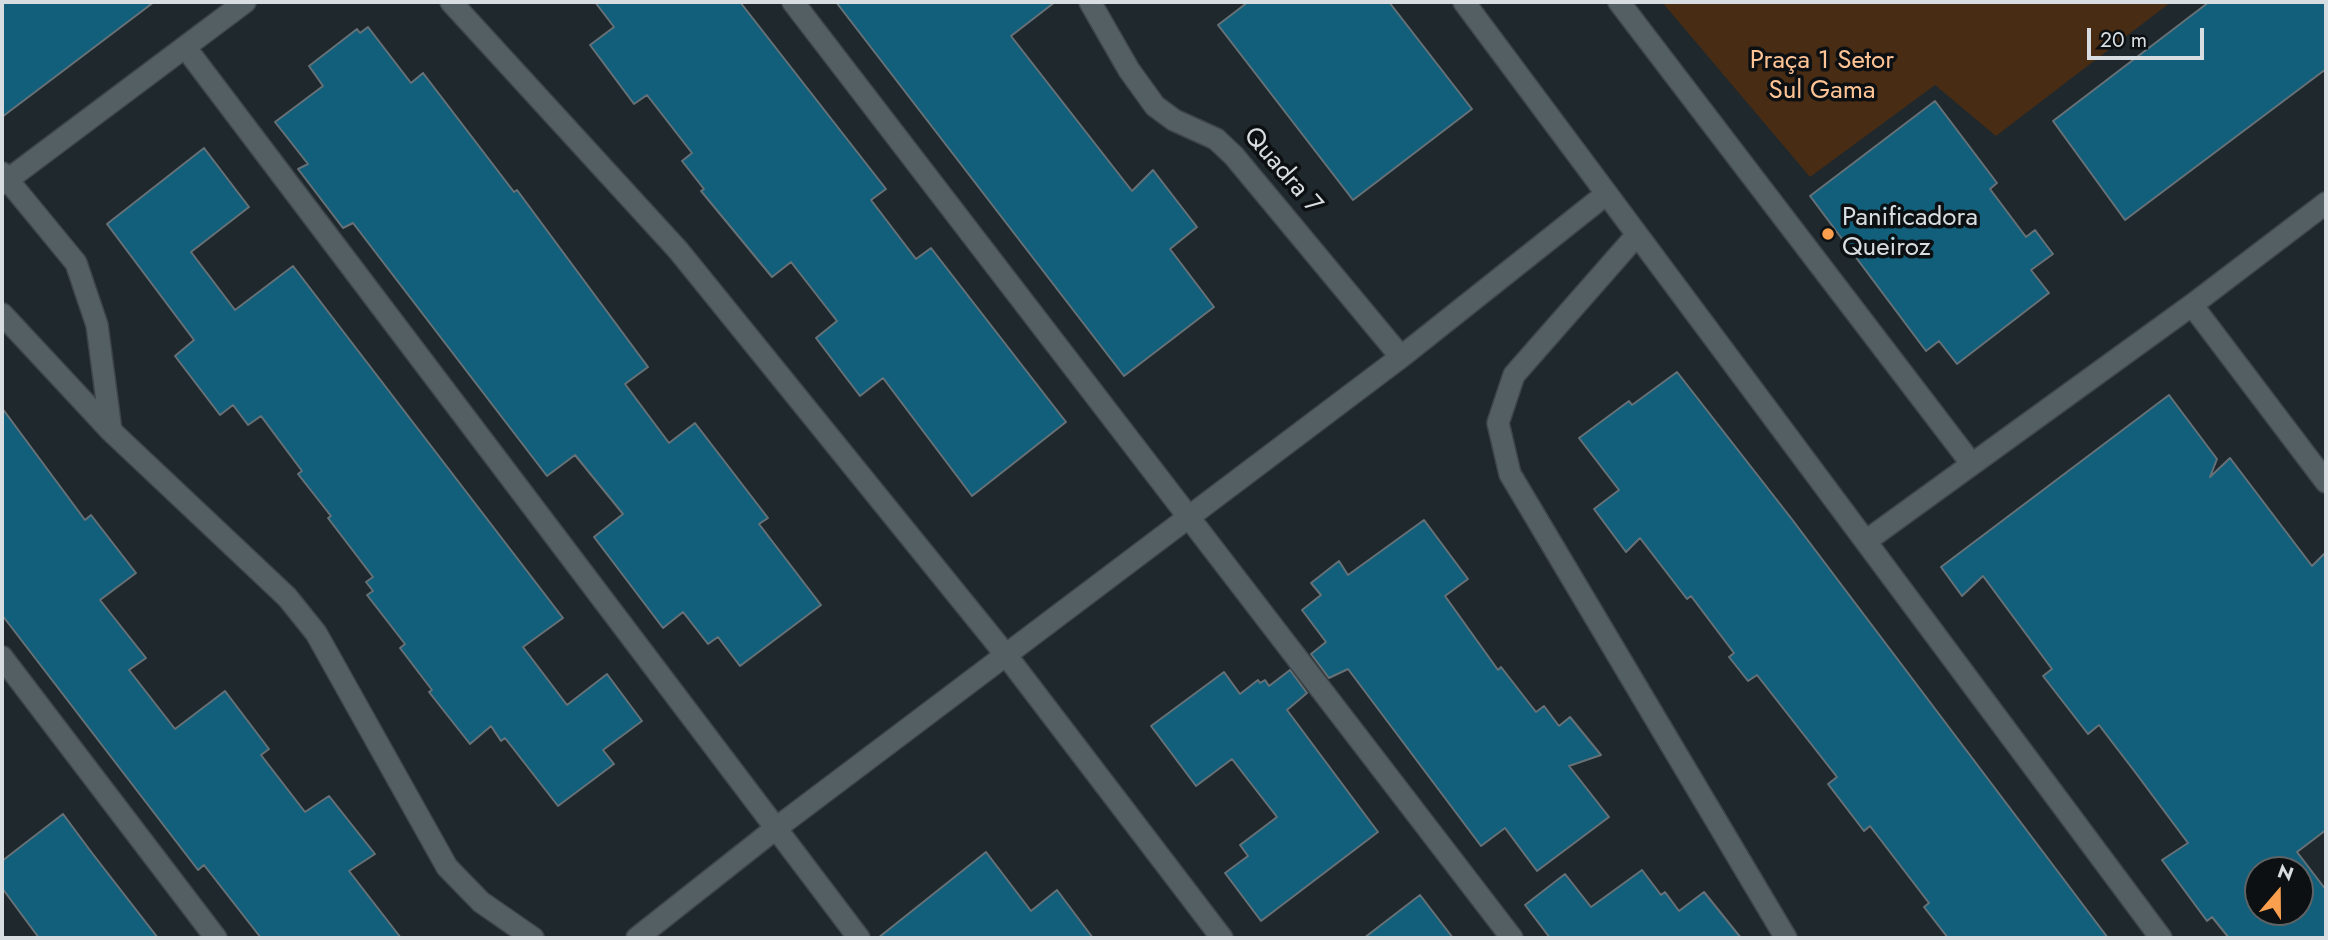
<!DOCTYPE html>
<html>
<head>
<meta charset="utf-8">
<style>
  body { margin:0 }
  #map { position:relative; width:2328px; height:940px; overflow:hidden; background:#1f282c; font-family:Jost,sans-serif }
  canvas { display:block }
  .frame { position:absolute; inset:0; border:4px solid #d7dde0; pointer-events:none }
  .north { position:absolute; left:2244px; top:856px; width:70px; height:70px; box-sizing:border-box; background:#0c1012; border:2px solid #5d6264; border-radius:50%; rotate:20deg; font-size:19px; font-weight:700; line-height:28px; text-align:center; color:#d7dde0 }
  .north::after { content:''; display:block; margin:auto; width:24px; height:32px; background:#fa9f4e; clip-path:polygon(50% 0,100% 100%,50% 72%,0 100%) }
  .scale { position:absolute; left:2087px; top:28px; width:117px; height:32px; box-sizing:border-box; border:4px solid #d7dde0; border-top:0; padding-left:9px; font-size:21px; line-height:24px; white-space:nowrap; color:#d7dde0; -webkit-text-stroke:5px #0c1012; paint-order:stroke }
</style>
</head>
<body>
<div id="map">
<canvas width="2328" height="940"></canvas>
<div class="frame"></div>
<div class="north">N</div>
<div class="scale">20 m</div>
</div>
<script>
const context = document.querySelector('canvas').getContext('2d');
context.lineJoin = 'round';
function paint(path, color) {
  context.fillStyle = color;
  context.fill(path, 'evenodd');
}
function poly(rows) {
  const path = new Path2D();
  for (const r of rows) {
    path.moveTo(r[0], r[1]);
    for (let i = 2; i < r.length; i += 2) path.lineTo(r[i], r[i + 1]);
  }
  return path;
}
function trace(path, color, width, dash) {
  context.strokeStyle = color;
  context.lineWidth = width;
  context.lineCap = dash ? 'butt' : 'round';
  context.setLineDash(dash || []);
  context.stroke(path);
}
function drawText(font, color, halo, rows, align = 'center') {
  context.font = font + ' Jost,sans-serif';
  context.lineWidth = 7;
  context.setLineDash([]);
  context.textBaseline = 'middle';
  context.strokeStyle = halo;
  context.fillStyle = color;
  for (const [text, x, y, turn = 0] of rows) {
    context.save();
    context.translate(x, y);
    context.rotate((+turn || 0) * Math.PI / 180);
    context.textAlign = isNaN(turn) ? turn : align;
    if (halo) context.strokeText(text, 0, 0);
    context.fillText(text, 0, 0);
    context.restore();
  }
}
const green = poly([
  [1662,2,2171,2,1996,136,1935,85,1810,177]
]);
const building = poly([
  [2,2,154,2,2,117,2,2],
  [595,2,740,2,886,189,871,200,916,259,931,248,1066,422,972,496,883,378,860,396,816,338,837,321,791,262,772,277,701,191,704,189,682,161,692,153,647,95,634,104,590,45,614,27,595,2],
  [836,2,1055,2,1011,36,1132,191,1153,170,1197,227,1170,249,1214,307,1124,376,836,2],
  [1248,2,1389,2,1472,109,1353,200,1218,25,1248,2],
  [2209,2,2326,2,2326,69,2125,220,2053,121,2209,2],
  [368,27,411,83,423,73,514,192,517,190,648,367,625,384,669,443,695,423,768,518,759,524,821,605,740,666,718,637,708,644,683,612,663,628,594,537,623,514,575,455,547,476,353,223,343,228,298,169,308,164,275,122,323,86,309,66,357,29,360,33,368,27],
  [1935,101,1997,183,1990,189,2026,237,2035,230,2053,254,2031,270,2049,293,1957,364,1939,341,1926,351,1810,196,1935,101],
  [204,148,249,207,191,252,235,310,293,266,563,618,523,647,567,705,607,674,642,721,603,750,614,764,558,806,505,738,501,741,491,726,470,744,429,692,432,690,400,648,405,644,367,595,373,591,366,582,373,577,328,518,331,516,298,474,302,471,261,416,248,425,233,405,220,415,175,356,194,340,107,224,204,148],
  [1677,372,1791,518,2108,938,1948,938,1924,907,1929,903,1870,826,1864,831,1828,784,1837,777,1757,675,1748,681,1729,657,1734,653,1691,596,1687,599,1640,538,1626,552,1594,509,1619,490,1579,438,1629,401,1632,405,1677,372],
  [2169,395,2217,459,2210,477,2230,458,2312,566,2326,552,2326,830,2297,852,2326,890,2326,938,2229,938,2212,917,2207,921,2162,860,2188,843,2135,772,2099,725,2088,734,2043,676,2052,669,1983,576,1962,596,1941,567,2169,395],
  [2258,870,2300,870,2300,912,2258,912,2258,870],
  [2,408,85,520,91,515,136,573,100,600,146,658,129,670,175,729,225,691,269,749,261,755,305,812,329,796,375,854,349,871,401,938,261,938,204,865,198,870,2,615,2,408],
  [1424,520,1468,579,1445,596,1498,670,1501,667,1536,712,1544,706,1559,726,1570,717,1601,755,1569,766,1609,817,1537,871,1505,828,1481,846,1348,669,1329,678,1311,654,1326,642,1302,610,1321,595,1311,583,1339,561,1348,575,1424,520],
  [1290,670,1307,693,1287,710,1378,832,1261,921,1225,873,1248,856,1240,845,1277,817,1232,759,1196,786,1151,726,1224,672,1240,694,1258,680,1260,683,1265,680,1269,686,1290,670],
  [63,814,92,853,158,938,39,938,2,888,2,861,63,814],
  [986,852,1031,911,1057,890,1093,938,878,938,986,852],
  [1642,870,1661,895,1665,892,1679,911,1704,892,1741,938,1550,938,1525,905,1565,874,1591,907,1642,870],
  [1420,895,1453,938,1364,938,1420,895]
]);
const minor = poly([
  [451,2,678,250,1006,655,1222,938],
  [793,2,1512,938],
  [1090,2,1129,70,1155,106,1174,120,1216,139,1234,156,1401,357],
  [1464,2,2161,938],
  [1619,2,1971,463],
  [185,47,859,938],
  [2,173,76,263,97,325,111,431],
  [2,184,245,2],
  [1636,236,1514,375,1498,423,1510,474,1786,938],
  [2192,305,2326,482],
  [2,314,111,431,287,597,316,633,447,867,481,902,533,938],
  [1866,541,2192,305,2326,203],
  [2,657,216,938],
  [637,938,775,829,1401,357,1605,195]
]);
const markers = [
  [1828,234,7,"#fa9f4e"]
];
const parkNames = [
  ["Praça 1 Setor",1822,62],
  ["Sul Gama",1822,92]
];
const streetNames = [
  ["Quadra 7",1282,171,49]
];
const poiNames = [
  ["Panificadora",1842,219],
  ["Queiroz",1842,249]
];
paint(green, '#492c14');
paint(building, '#115f7b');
trace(building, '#667177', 2);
trace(minor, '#3e464a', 24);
trace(minor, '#545f64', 21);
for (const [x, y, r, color] of markers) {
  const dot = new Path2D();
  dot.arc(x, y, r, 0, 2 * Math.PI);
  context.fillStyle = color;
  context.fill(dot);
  trace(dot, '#0c1012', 2.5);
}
drawText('26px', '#ffc496', '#0c1012', parkNames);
drawText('26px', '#d7dde0', '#0c1012', streetNames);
drawText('26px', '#d7dde0', '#0c1012', poiNames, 'left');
</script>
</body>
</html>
